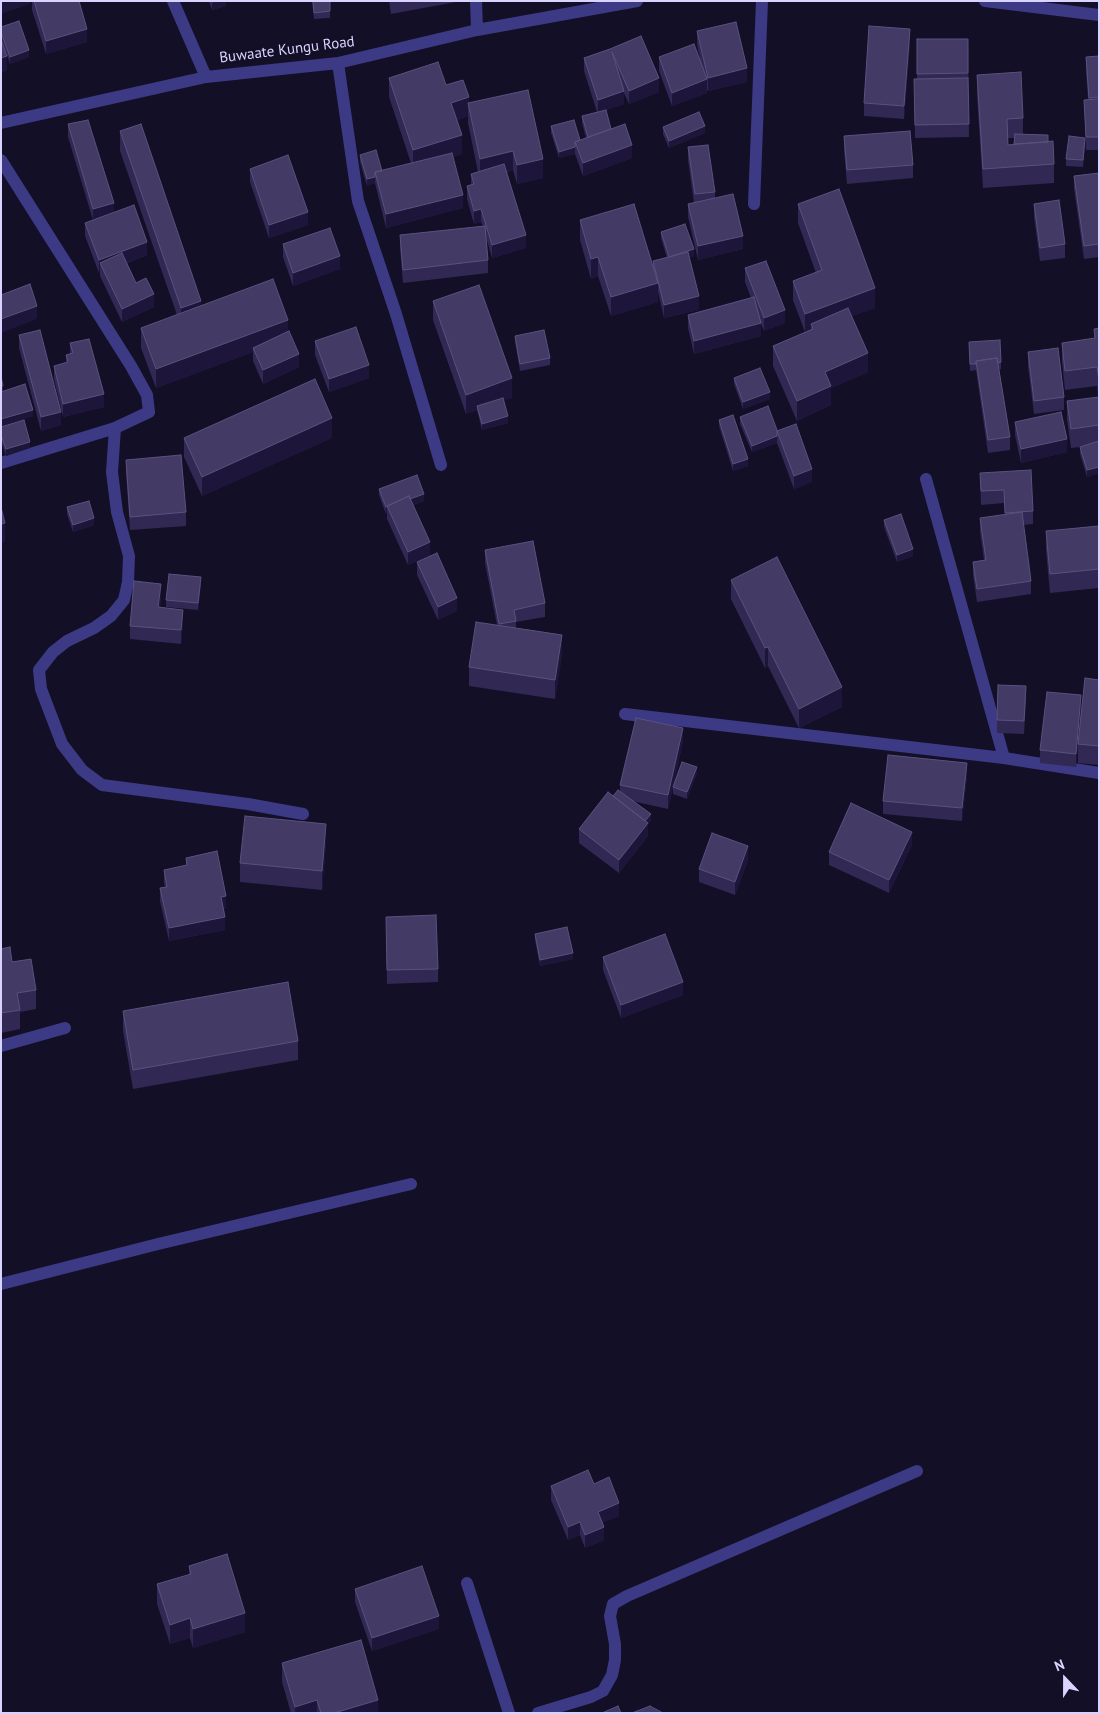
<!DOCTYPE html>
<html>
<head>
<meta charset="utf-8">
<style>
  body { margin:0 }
  #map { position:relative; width:1100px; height:1714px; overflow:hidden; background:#130f26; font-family:"PT Sans",sans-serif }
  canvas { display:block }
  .frame { position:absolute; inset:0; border:2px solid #d9d4ff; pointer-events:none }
  .north { position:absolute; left:1040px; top:1654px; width:50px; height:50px; -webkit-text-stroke:4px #130f26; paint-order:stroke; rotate:338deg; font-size:14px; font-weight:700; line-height:20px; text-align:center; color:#d9d4ff }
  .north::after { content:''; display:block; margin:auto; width:18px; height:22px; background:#d9d4ff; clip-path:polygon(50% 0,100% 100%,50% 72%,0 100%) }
</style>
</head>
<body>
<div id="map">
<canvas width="1100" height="1714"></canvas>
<div class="frame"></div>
<div class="north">N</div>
</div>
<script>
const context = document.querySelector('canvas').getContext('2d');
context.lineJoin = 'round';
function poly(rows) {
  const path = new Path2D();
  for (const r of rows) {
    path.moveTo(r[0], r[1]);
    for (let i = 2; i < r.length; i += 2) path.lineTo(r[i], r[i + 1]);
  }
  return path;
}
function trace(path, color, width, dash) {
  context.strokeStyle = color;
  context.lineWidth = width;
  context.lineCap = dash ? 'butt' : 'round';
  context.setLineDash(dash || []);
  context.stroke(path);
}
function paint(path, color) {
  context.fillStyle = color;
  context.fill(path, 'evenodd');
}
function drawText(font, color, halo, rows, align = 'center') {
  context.font = font + ' "PT Sans",sans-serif';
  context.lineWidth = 4;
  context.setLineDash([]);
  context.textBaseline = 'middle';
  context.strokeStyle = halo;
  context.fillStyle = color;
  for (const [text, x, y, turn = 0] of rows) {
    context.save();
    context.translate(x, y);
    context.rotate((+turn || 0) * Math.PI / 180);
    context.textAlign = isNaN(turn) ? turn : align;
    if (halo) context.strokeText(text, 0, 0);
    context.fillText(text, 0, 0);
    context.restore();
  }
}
const service = poly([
  [754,204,762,1],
  [1,1046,65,1028],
  [467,1583,509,1713]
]);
const minor = poly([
  [173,1,206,77],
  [476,1,477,30],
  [985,1,1099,15],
  [338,63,358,201,396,314,441,465],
  [1,123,206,77,338,63,477,30,637,1],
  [1,160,131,366,147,395,149,412,115,428,1,463],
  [115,428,112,472,117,512,129,556,128,582,124,600,111,616,94,628,67,641,53,652,39,670,41,689,62,744,82,770,102,785,248,804,303,814],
  [926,479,1004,758],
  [625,714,1004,758,1099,773],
  [1,1284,158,1244,411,1184],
  [538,1713,591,1697,603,1691,612,1675,615,1660,615,1644,610,1616,613,1604,627,1596,917,1471]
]);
const wall = poly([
  [32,1,79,1,87,42,46,54,32,10],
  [209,1,226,1,226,6,212,10],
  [312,1,330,1,330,18,314,19],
  [389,1,456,1,456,2,391,14],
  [1,27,29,57,10,64,4,46,7,70,1,72],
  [697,31,747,82,708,91,707,90,707,93,672,106,659,71,659,57,701,64,697,44],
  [917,39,968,39,969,137,915,138,914,79,917,79],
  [910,42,904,119,864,116,864,103],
  [610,49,659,92,629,104,624,93,624,104,606,110,611,129,632,158,583,176,575,154,559,158,551,133,551,126,580,140,586,138,582,123,582,116,597,112,584,71,584,58],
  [1099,56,1099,150,1086,150,1084,100,1088,99,1086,70,1086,57],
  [977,75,1023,118,1023,134,1048,142,1054,164,1054,183,983,188,977,95],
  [1008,138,1014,138,1014,144,1008,145],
  [389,78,446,85,469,103,543,178,517,184,513,170,507,172,526,248,492,258,486,237,488,260,488,273,403,283,400,249,400,235,483,226,481,222,474,224,467,199,467,186,471,185,471,174,478,172,468,123,468,116,457,120,462,154,453,157,463,208,386,228,375,183,367,186,360,162,360,155,382,171,411,163,389,97],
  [68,124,114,212,147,255,127,263,136,283,154,307,122,322,100,276,100,272,99,273,85,236,85,223,93,220,68,137],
  [663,127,705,133,669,148,663,134],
  [120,131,201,306,288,332,299,367,263,384,253,361,253,352,156,388,141,348,141,328,177,315,120,151],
  [844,136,913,165,913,178,847,184,844,150],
  [1085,145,1083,167,1066,166,1066,159],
  [688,147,715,192,715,198,743,249,698,260,688,217,688,204,694,203,688,160],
  [250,169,308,225,269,238,250,182],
  [1099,173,1099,257,1084,259,1074,189,1074,176],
  [798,204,875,308,852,316,868,372,831,388,831,405,797,421,773,366,773,346,805,332,793,300,793,281,816,273,798,223],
  [1034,204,1065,244,1065,258,1040,261,1034,217],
  [580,220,653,268,653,261,667,258,661,238,661,232,694,256,689,257,699,310,664,318,658,292,658,302,611,316,598,276,591,279,580,240],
  [283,244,340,269,293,286,283,257],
  [745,268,785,323,764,331,761,324,761,336,694,354,688,328,688,315,751,298,745,282],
  [433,301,512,398,503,400,508,423,482,430,477,410,466,414,433,320],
  [1099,328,1099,473,1087,477,1080,454,1080,447,1071,448,1067,420,1067,401,1098,397,1097,386,1065,390,1062,362,1062,343,1094,339,1094,329],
  [19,335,61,425,41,431,19,348],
  [515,336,550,358,550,365,520,371,515,342],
  [315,341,369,378,329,392,315,355],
  [969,342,1001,362,1001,369,999,369,1010,437,1010,450,988,453,976,370,970,371],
  [70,343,104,407,63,417,54,379,54,366,66,363,66,355,70,354],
  [1028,352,1064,397,1064,410,1034,414,1028,366],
  [1,376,3,386,3,391,33,416,1,426],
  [734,378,770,399,743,409,734,384],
  [740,417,777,430,812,482,794,489,777,443,752,452,740,424],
  [719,420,748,466,733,471,719,426],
  [1015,422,1067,452,1021,463,1015,435],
  [1,427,30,448,6,456,1,441],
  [184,438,332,438,202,496,184,457],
  [126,460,186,512,186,526,130,530,126,473],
  [980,473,1033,511,1033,524,1023,525,1031,581,1031,594,977,602,973,575,973,562,984,560,980,532,980,518,1005,515,1004,503,981,505],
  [379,489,424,501,413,505,430,555,408,565,387,519,387,514,386,514,379,495],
  [67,507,94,525,73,532,67,514],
  [884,520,913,556,897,562,884,527],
  [1099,526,1099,588,1050,593,1046,551,1046,531],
  [485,550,545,603,545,617,516,622,516,628,562,654,555,699,469,686,469,667,497,625,485,563],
  [417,562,457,611,438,620,417,575],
  [731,580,842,707,799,728,768,666,765,668,731,599],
  [201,584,198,610,166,607,166,600],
  [161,597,160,607,183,623,181,644,130,639,130,626],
  [1099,680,1099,765,1078,763,1078,744],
  [1026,699,1024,734,997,733,997,720],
  [1081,708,1076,767,1040,763,1040,750],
  [683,741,673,787,697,773,687,799,673,794,673,787,668,809,632,801,651,821,648,825,648,836,619,873,579,843,579,829,613,796,620,792,620,785],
  [967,776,962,821,883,814,883,801],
  [326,843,322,890,240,882,240,863],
  [912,845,889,893,829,865,829,852],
  [186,858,226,909,224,909,225,930,169,941,160,901,160,888,165,887,164,883,164,870,186,866],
  [748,860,735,895,699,882,699,869],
  [386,930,438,969,438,982,387,984],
  [535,934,573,959,540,966,535,940],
  [1,949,36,990,36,1009,20,1012,20,1029,1,1033],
  [603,957,683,995,621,1018,603,970],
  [123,1011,298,1041,298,1060,133,1089,123,1031],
  [594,1484,619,1516,602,1523,604,1540,585,1548,580,1535,568,1540,551,1500,551,1486],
  [189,1566,245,1632,193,1648,190,1638,170,1644,157,1604,157,1584,189,1575],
  [355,1589,439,1629,372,1651,355,1602],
  [282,1663,378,1713,291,1713,282,1682]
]);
const shadedWall = poly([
  [1,1,30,1,30,4,1,14],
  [218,1,226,1,226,6,212,10,212,3],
  [87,29,87,42,46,54,46,41],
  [910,29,910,42,904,119,904,106],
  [29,50,29,57,10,64,10,57],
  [7,56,7,70,1,72,1,58],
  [747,68,747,82,708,91,708,78],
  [659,78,659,92,629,104,629,91],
  [707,79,707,93,672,106,672,93],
  [624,91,624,104,598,113,598,100],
  [469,97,469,108,468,103,468,116,451,122,451,103],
  [705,126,705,133,669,148,669,141],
  [462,135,462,154,413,170,413,150],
  [632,145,632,158,583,176,583,163],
  [575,147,575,154,559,158,559,152],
  [513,151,513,170,480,178,480,159],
  [543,159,543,178,517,184,517,165],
  [375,177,375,183,367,186,367,179],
  [463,195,463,208,386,228,386,214],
  [114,203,114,216,93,223,93,209],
  [481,209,481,222,474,224,474,211],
  [308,212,308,225,269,238,269,225],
  [526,235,526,248,492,258,492,245],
  [743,236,743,249,698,260,698,246],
  [147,242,147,255,104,271,100,263,100,272,99,273,99,260],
  [694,249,694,256,669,264,669,257],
  [340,256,340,269,293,286,293,273],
  [598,257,598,276,591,279,591,259],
  [658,283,658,302,611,316,611,297],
  [875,288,875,308,813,330,811,324,811,331,805,333,805,314],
  [154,294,154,307,122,322,122,309],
  [699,296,699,310,664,318,664,305],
  [201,301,201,320,181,327,181,308],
  [37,306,37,319,1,333,1,319],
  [785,310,785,323,764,331,764,318],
  [288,320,288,339,253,348,253,352,156,388,156,369],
  [761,323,761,336,694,354,694,341],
  [868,353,868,372,831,388,831,405,797,421,797,401,825,372],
  [299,354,299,367,263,384,263,370],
  [369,365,369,378,329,392,329,379],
  [512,378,512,398,478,409,477,406,477,410,466,414,466,395],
  [770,392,770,399,743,409,743,402],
  [104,394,104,407,63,417,63,404],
  [33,410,33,416,1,426,1,419],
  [61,412,61,425,41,431,41,417],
  [508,416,508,423,482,430,482,424],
  [332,418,332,438,202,496,202,477],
  [777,436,777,443,752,452,752,446],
  [1067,439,1067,452,1021,463,1021,449],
  [30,442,30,448,6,456,6,449],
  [748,459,748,466,733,471,733,464],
  [1099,467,1099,473,1087,477,1087,470],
  [812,469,812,482,794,489,794,476],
  [424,494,424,501,390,512,388,507],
  [386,507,387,507,387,514,386,514],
  [94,518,94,525,73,532,73,525],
  [5,523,5,542,1,543,1,524],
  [430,542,430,555,408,565,408,552],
  [913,549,913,556,897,562,897,555],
  [161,584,161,597,158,620,158,607],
  [457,598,457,611,438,620,438,607],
  [183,610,183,623,181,644,181,630],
  [562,635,562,654,555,699,555,680],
  [768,647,768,666,765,668,765,648],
  [842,687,842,707,799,728,799,709],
  [1081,695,1081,708,1076,767,1076,754],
  [683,728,683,741,668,809,668,795],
  [967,763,967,776,962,821,962,808],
  [697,767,697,773,687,799,687,792],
  [651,814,651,821,648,825,648,836,619,873,619,860],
  [326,824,326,843,322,890,322,871],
  [912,832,912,845,889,893,889,880],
  [748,846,748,860,735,895,735,882],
  [226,896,226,909,221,910,221,897],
  [225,917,225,930,169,941,169,928],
  [573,953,573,959,540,966,540,960],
  [683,982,683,995,621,1018,621,1005],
  [619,1503,619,1516,598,1525,598,1512],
  [580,1522,580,1535,568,1540,568,1527],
  [604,1527,604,1540,585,1548,585,1535],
  [245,1613,245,1632,193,1648,193,1629],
  [439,1616,439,1629,372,1651,372,1638],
  [190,1618,190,1638,170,1644,170,1625],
  [317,1700,317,1713,295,1713,295,1707],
  [378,1700,378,1713,334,1713]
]);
const building = poly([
  [34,1,79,1,87,29,46,41,34,1],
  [313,1,330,1,330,11,314,13,313,1],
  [19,21,29,50,10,57,1,32,1,27,19,21],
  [736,22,747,68,708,78,697,31,736,22],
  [869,26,910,29,904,106,864,103,869,26],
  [641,36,659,78,629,91,612,52,624,91,598,100,584,58,610,49,641,36],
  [1,39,7,56,1,58,1,39],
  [917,39,968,39,968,73,917,74,917,39],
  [694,44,707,79,672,93,659,57,694,44],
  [1099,56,1099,97,1089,98,1086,57,1099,56],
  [438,62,446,85,463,80,469,97,451,103,462,135,413,150,389,78,438,62],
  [1021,72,1023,118,1007,119,1008,145,1053,141,1054,164,983,169,977,75,1021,72],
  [968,78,969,124,915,125,914,79,968,78],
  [528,90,543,159,517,165,513,151,480,159,468,103,528,90],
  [1099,99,1099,137,1086,137,1084,100,1099,99],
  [606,110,611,129,588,137,582,116,606,110],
  [699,112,705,126,669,141,663,127,699,112],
  [88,120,114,203,93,209,68,124,88,120],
  [574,120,580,140,575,142,575,147,559,152,551,126,574,120],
  [141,124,201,301,181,308,120,131,141,124],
  [625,124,632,145,583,163,575,142,625,124],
  [910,131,913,165,847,170,844,136,910,131],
  [1015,134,1048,135,1048,142,1014,144,1015,134],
  [1069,136,1085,138,1083,160,1066,159,1069,136],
  [708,145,715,192,695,194,688,147,708,145],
  [376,150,382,171,375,172,375,177,367,179,360,155,376,150],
  [452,153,463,195,386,214,375,172,452,153],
  [288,155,308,212,269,225,250,169,288,155],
  [504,164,526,235,492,245,481,209,474,211,467,186,474,184,471,174,504,164],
  [1099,173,1099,244,1084,246,1074,176,1099,173],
  [839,189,875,288,805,314,793,281,822,270,798,204,839,189],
  [733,194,743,236,698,246,688,204,733,194],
  [1059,200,1065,244,1040,248,1034,204,1059,200],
  [634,204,658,283,611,297,598,257,591,259,580,220,634,204],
  [134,205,147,242,99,260,85,223,134,205],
  [685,224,694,249,669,257,661,232,685,224],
  [485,226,488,260,403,270,400,235,485,226],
  [330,228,340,256,293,273,283,244,330,228],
  [688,252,699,296,664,305,653,261,688,252],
  [122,253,136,283,146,278,154,294,122,309,100,263,122,253],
  [766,261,785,310,764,318,745,268,766,261],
  [273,279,288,320,156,369,141,328,273,279],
  [30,284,37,306,1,319,1,295,30,284],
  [479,285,512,378,466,395,433,301,479,285],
  [754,297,761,323,694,341,688,315,754,297],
  [848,308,868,353,825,372,831,386,797,401,773,346,813,329,811,324,848,308],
  [356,327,369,365,329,379,315,341,356,327],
  [1099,328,1099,380,1097,367,1065,371,1062,343,1095,338,1094,329,1099,328],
  [40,330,61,412,41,417,19,335,40,330],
  [544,330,550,358,520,364,515,336,544,330],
  [289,331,299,354,263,370,253,348,289,331],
  [89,339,104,394,63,404,54,366,68,362,66,355,73,353,70,343,89,339],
  [1000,340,1001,362,998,363,997,358,976,361,976,364,970,364,969,342,1000,340],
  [1058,348,1064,397,1034,401,1028,352,1058,348],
  [997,358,1010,437,988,440,976,361,997,358],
  [760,368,770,392,743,402,734,378,760,368],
  [1,376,3,386,1,386,1,376],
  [315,379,332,418,202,477,184,438,315,379],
  [25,384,33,410,1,419,1,392,25,384],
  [1099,397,1099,425,1071,429,1067,401,1099,397],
  [503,398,508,416,482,424,477,406,503,398],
  [768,406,777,430,777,436,752,446,740,417,768,406],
  [1061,412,1067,439,1021,449,1015,422,1061,412],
  [733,415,748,459,733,464,719,420,733,415],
  [24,420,30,442,6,449,1,435,1,427,24,420],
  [796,424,812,469,794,476,777,431,796,424],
  [1099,441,1099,467,1087,470,1080,447,1099,441],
  [181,455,186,512,130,517,126,460,181,455],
  [1031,470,1033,511,1005,513,1004,490,981,491,980,473,1031,470],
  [417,475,424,494,410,499,409,496,386,507,379,489,417,475],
  [409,496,430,542,408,552,387,506,409,496],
  [89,501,94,518,73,525,67,507,89,501],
  [1,507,5,523,1,524,1,507],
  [1022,512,1031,581,977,589,973,562,986,560,980,518,1022,512],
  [901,514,913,549,897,555,884,520,901,514],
  [1099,526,1099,569,1050,574,1046,531,1099,526],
  [533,541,545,603,514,610,516,621,499,624,485,550,533,541],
  [437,553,457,598,438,607,417,562,437,553],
  [777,557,842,687,799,709,768,647,765,648,731,580,777,557],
  [169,574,201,577,198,603,166,600,169,574],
  [134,581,161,584,158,607,183,610,181,630,130,626,134,581],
  [476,622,562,635,555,680,469,667,476,622],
  [1085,678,1099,680,1099,746,1078,744,1085,678],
  [998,685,1026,686,1024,721,997,720,998,685],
  [1047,692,1081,695,1076,754,1040,750,1047,692],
  [636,718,683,728,668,795,620,785,636,718],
  [888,755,967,763,962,808,883,801,888,755],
  [682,762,697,767,687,792,673,787,682,762],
  [618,790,651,814,645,821,613,796,618,790],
  [608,792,648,823,619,860,579,829,608,792],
  [851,803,912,832,889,880,829,852,851,803],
  [245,816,326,824,322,871,240,863,245,816],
  [712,833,748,846,735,882,699,869,712,833],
  [217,851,226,896,221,897,225,917,169,928,160,888,167,887,164,870,187,865,186,858,217,851],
  [436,915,438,969,387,970,386,917,436,915],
  [567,927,573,953,540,960,535,934,567,927],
  [665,934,683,982,621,1005,603,957,665,934],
  [10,947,12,962,31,959,36,990,17,993,20,1010,1,1013,1,949,10,947],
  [288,982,298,1041,133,1070,123,1011,288,982],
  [588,1470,594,1484,609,1477,619,1503,598,1512,604,1527,585,1535,580,1522,568,1527,551,1486,588,1470],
  [227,1554,245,1613,193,1629,190,1618,170,1625,157,1584,191,1574,189,1566,227,1554],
  [422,1566,439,1616,372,1638,355,1589,422,1566],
  [361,1640,378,1700,334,1713,321,1713,317,1700,295,1707,282,1663,361,1640],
  [618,1706,621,1713,602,1713,618,1706],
  [650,1706,663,1713,632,1713,650,1706]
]);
const streetNames = [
  ["Buwaate Kungu Road",287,50,-7]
];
trace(service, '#3d3a85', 12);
trace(minor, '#3d3a85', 12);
paint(wall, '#312854');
paint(shadedWall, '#1d163a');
paint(building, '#433a66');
trace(building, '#5a527e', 1);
drawText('15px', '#d9d4ff', '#130f26', streetNames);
</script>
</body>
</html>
